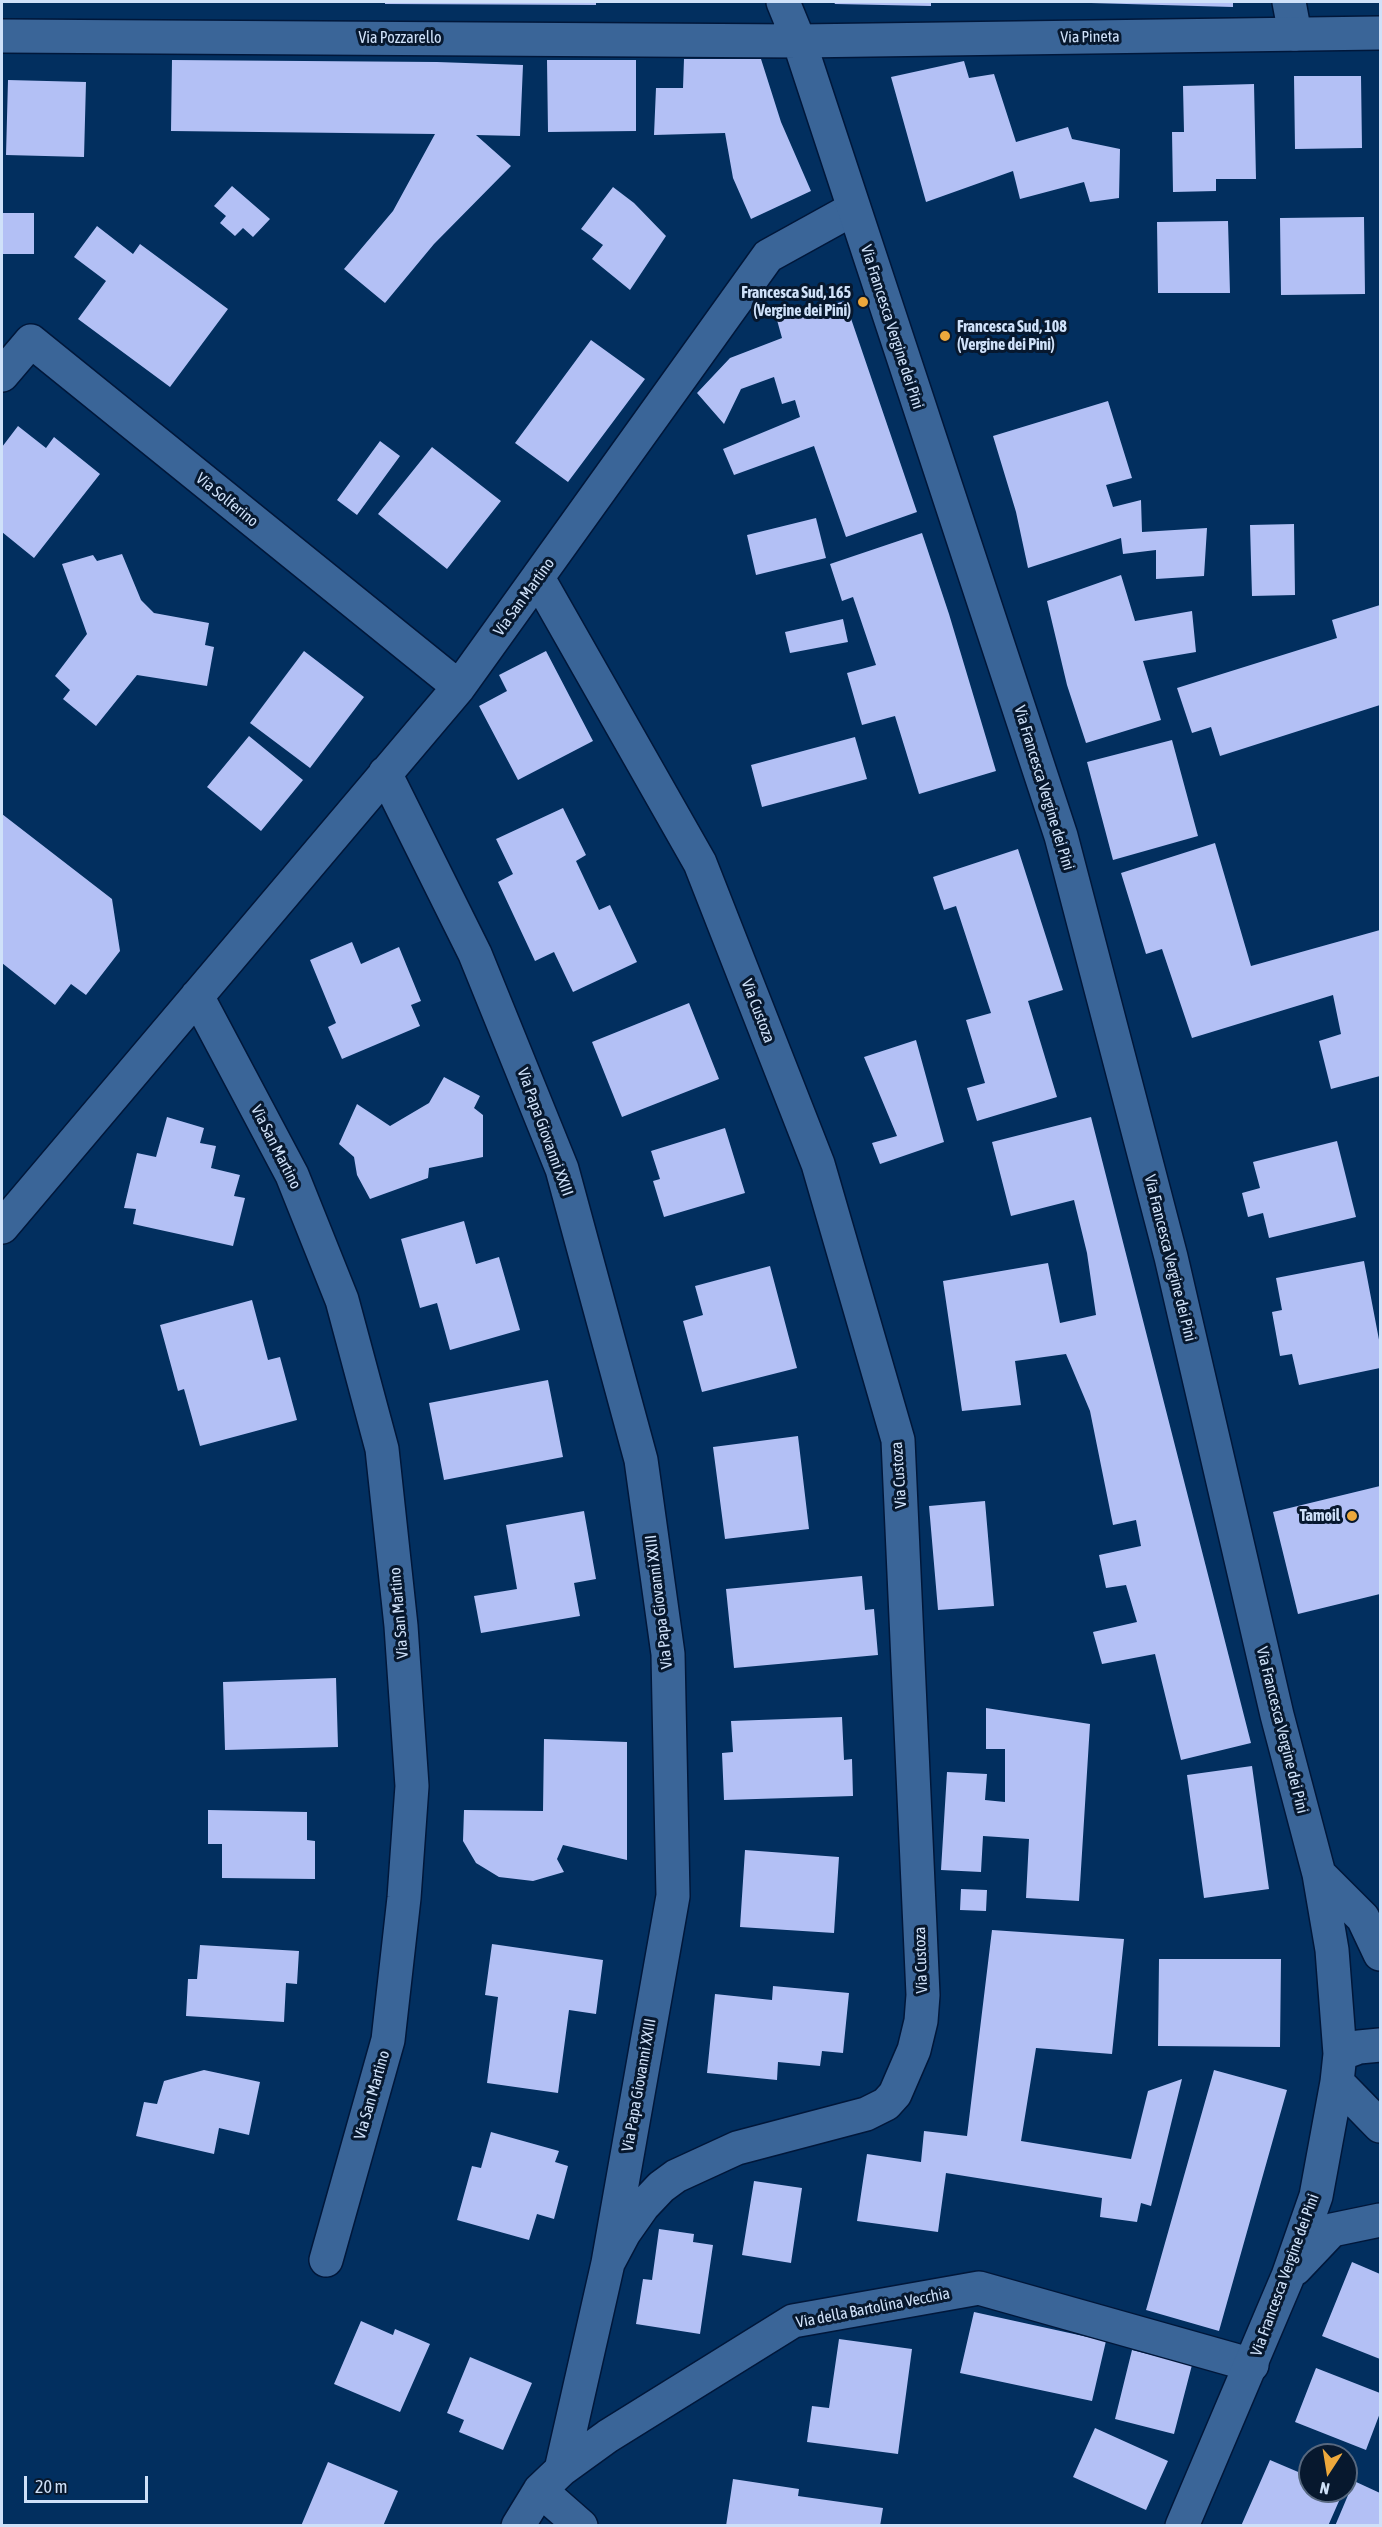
<!DOCTYPE html>
<html>
<head>
<meta charset="utf-8">
<style>
  body { margin:0 }
  #map { position:relative; width:1382px; height:2527px; overflow:hidden; background:#022f5f; font-family:"Asap Condensed",sans-serif }
  canvas { display:block }
  .frame { position:absolute; inset:0; border:3px solid #cfe1f9; pointer-events:none }
  .north { position:absolute; left:1298px; top:2443px; width:60px; height:60px; box-sizing:border-box; background:#07182e; border:2px solid #57687f; border-radius:50%; rotate:192deg; font-size:16px; font-weight:700; line-height:24px; text-align:center; color:#cfe1f9 }
  .north::after { content:''; display:block; margin:auto; width:21px; height:27px; background:#eda83c; clip-path:polygon(50% 0,100% 100%,50% 72%,0 100%) }
  .scale { position:absolute; left:24px; top:2476px; width:124px; height:27px; box-sizing:border-box; border:3px solid #cfe1f9; border-top:0; padding-left:8px; font-size:18px; line-height:21px; white-space:nowrap; color:#cfe1f9; -webkit-text-stroke:4px #07182e; paint-order:stroke }
</style>
</head>
<body>
<div id="map">
<canvas width="1382" height="2527"></canvas>
<div class="frame"></div>
<div class="north">N</div>
<div class="scale">20 m</div>
</div>
<script>
const context = document.querySelector('canvas').getContext('2d');
context.lineJoin = 'round';
function paint(path, color) {
  context.fillStyle = color;
  context.fill(path, 'evenodd');
}
function poly(rows) {
  const path = new Path2D();
  for (const r of rows) {
    path.moveTo(r[0], r[1]);
    for (let i = 2; i < r.length; i += 2) path.lineTo(r[i], r[i + 1]);
  }
  return path;
}
function trace(path, color, width, dash) {
  context.strokeStyle = color;
  context.lineWidth = width;
  context.lineCap = dash ? 'butt' : 'round';
  context.setLineDash(dash || []);
  context.stroke(path);
}
function drawText(font, color, halo, rows, align = 'center') {
  context.font = font + ' "Asap Condensed",sans-serif';
  context.lineWidth = 6;
  context.setLineDash([]);
  context.textBaseline = 'middle';
  context.strokeStyle = halo;
  context.fillStyle = color;
  for (const [text, x, y, turn = 0] of rows) {
    context.save();
    context.translate(x, y);
    context.rotate((+turn || 0) * Math.PI / 180);
    context.textAlign = isNaN(turn) ? turn : align;
    if (halo) context.strokeText(text, 0, 0);
    context.fillText(text, 0, 0);
    context.restore();
  }
}
const building = poly([
  [385,2,596,2,596,5,385,4],
  [834,2,931,2,931,6,835,4],
  [1091,2,1233,2,1233,7,1091,3],
  [684,59,761,59,781,122,811,191,751,219,733,178,725,133,654,135,656,88,683,88],
  [172,60,437,62,523,65,520,136,476,135,511,166,434,244,385,303,344,269,393,211,435,134,171,131],
  [547,60,636,60,636,131,548,132],
  [964,61,969,78,994,74,1016,142,1068,127,1072,139,1120,149,1119,198,1090,202,1084,182,1020,199,1013,171,926,202,891,77],
  [1294,76,1361,76,1362,148,1295,149],
  [8,80,86,82,84,157,6,155],
  [1254,84,1256,179,1216,179,1216,191,1173,192,1172,132,1184,132,1183,86],
  [232,186,270,219,253,237,243,228,235,236,220,223,226,216,214,206],
  [613,187,634,203,666,236,630,290,592,259,603,245,581,229],
  [2,213,34,213,34,254,2,254],
  [1364,217,1365,294,1281,295,1280,218],
  [1228,221,1230,293,1158,293,1157,222],
  [97,226,133,254,140,244,228,309,170,387,78,319,106,281,74,257],
  [845,301,917,512,846,537,814,446,734,475,723,449,800,417,795,400,782,404,774,377,741,389,724,424,697,393,730,358,782,338,777,320],
  [591,340,645,379,568,482,515,443],
  [1108,401,1132,478,1106,485,1113,507,1141,500,1142,532,1207,528,1204,576,1156,579,1156,550,1123,554,1121,538,1028,568,1016,512,993,436],
  [18,426,46,448,54,437,100,474,34,558,2,532,2,447],
  [380,441,400,456,357,515,337,500],
  [432,447,501,501,447,569,378,514],
  [816,518,826,558,756,575,747,535],
  [1294,524,1295,595,1252,596,1250,525],
  [922,533,949,614,996,771,919,794,895,716,862,725,847,673,876,665,853,597,842,601,830,564],
  [122,554,141,600,154,613,209,623,205,645,214,647,207,686,137,675,96,726,63,699,70,690,55,676,87,634,62,564,93,555,97,561],
  [1121,575,1135,621,1192,611,1196,652,1143,661,1161,720,1086,743,1067,685,1047,601],
  [1380,605,1380,705,1220,756,1211,727,1192,733,1177,688,1337,638,1332,620],
  [843,619,848,642,790,653,785,632],
  [304,651,364,697,310,768,250,723],
  [546,651,593,741,518,780,479,706,507,691,499,675],
  [249,736,303,780,261,831,207,787],
  [855,737,867,779,762,807,751,765],
  [1172,740,1198,836,1113,860,1087,762],
  [563,808,586,855,576,861,599,910,610,905,637,962,573,992,554,952,535,961,498,882,513,874,496,839],
  [2,814,112,899,120,951,86,995,71,984,55,1005,2,963],
  [1215,843,1251,966,1380,930,1380,1076,1331,1089,1319,1041,1341,1034,1333,995,1192,1038,1162,949,1146,954,1121,873],
  [1018,849,1063,990,1028,1001,1057,1097,977,1121,967,1088,985,1083,966,1020,991,1013,956,906,944,910,933,877],
  [352,942,361,964,399,947,421,1001,411,1005,420,1026,342,1059,328,1027,336,1023,310,960],
  [689,1003,719,1079,622,1117,592,1042],
  [916,1040,944,1142,880,1164,872,1143,897,1136,864,1057],
  [444,1077,480,1096,474,1108,483,1115,483,1157,429,1168,428,1178,370,1199,357,1175,354,1157,339,1144,357,1104,390,1126,429,1103],
  [167,1117,204,1128,200,1143,216,1146,211,1168,240,1175,234,1196,245,1198,233,1246,133,1224,136,1209,124,1208,137,1153,156,1157],
  [1091,1117,1251,1743,1181,1760,1155,1654,1102,1664,1093,1632,1137,1622,1126,1585,1106,1588,1099,1555,1141,1546,1136,1520,1113,1525,1090,1411,1066,1354,1015,1361,1021,1405,962,1411,943,1281,1048,1263,1060,1323,1096,1315,1087,1253,1074,1200,1011,1216,992,1142],
  [725,1128,745,1193,664,1217,653,1181,660,1179,651,1151],
  [1337,1141,1356,1217,1269,1238,1263,1213,1248,1217,1242,1193,1260,1188,1253,1162],
  [464,1221,476,1264,499,1257,520,1330,450,1350,437,1303,420,1308,401,1239],
  [1364,1261,1380,1345,1380,1368,1299,1385,1292,1354,1280,1356,1272,1312,1282,1310,1276,1278],
  [770,1266,797,1368,702,1392,683,1321,703,1315,695,1286],
  [252,1300,268,1360,280,1357,297,1420,200,1446,184,1389,178,1391,160,1325],
  [548,1380,563,1457,444,1480,429,1403],
  [798,1436,809,1529,725,1539,713,1447],
  [1380,1486,1380,1594,1298,1614,1273,1512],
  [985,1501,994,1606,938,1610,929,1506],
  [584,1511,596,1579,574,1583,580,1616,481,1633,474,1596,517,1589,506,1525],
  [862,1576,865,1610,874,1609,878,1655,734,1668,726,1589],
  [336,1678,338,1747,225,1750,223,1682],
  [986,1708,1090,1724,1079,1901,1026,1898,1029,1839,983,1836,981,1872,941,1870,947,1772,987,1774,985,1800,1005,1802,1005,1749,986,1749],
  [842,1717,844,1760,852,1759,853,1796,724,1800,722,1753,733,1752,731,1721],
  [544,1739,627,1742,627,1860,563,1845,557,1859,564,1872,533,1881,499,1877,476,1863,463,1841,464,1810,543,1811],
  [1252,1766,1269,1889,1204,1898,1187,1775],
  [208,1810,307,1812,307,1840,315,1841,315,1879,222,1878,222,1844,208,1844],
  [745,1850,839,1857,834,1933,740,1927],
  [961,1889,987,1890,986,1911,960,1910],
  [992,1930,1124,1939,1112,2054,1036,2048,1021,2141,1131,2159,1148,2091,1182,2079,1151,2206,1141,2203,1137,2222,1100,2217,1102,2198,946,2173,938,2232,857,2221,867,2154,921,2162,924,2131,967,2136],
  [492,1944,603,1960,596,2014,569,2010,558,2093,487,2083,498,1997,485,1995],
  [200,1945,299,1951,297,1984,286,1983,284,2022,186,2016,188,1979,197,1979],
  [1159,1959,1281,1959,1280,2047,1158,2046],
  [773,1986,849,1993,843,2053,822,2051,820,2066,778,2062,777,2080,707,2073,715,1994,772,2000],
  [204,2070,260,2082,249,2135,219,2128,214,2154,136,2136,144,2102,157,2104,164,2081],
  [1214,2070,1287,2090,1219,2331,1146,2310],
  [491,2132,559,2151,555,2162,568,2166,554,2219,537,2214,529,2240,457,2220,472,2166,481,2168],
  [754,2181,802,2188,791,2263,742,2255],
  [659,2229,694,2234,693,2242,713,2245,700,2334,636,2324,643,2279,652,2280],
  [1352,2262,1380,2274,1380,2359,1322,2336],
  [974,2312,1106,2341,1092,2401,960,2373],
  [361,2321,393,2335,395,2329,430,2344,400,2412,334,2384],
  [839,2339,912,2349,898,2454,807,2442,812,2406,829,2408],
  [1132,2350,1192,2365,1174,2434,1115,2419],
  [470,2357,532,2383,503,2450,459,2432,464,2420,447,2413],
  [1316,2368,1380,2393,1380,2413,1366,2450,1295,2422],
  [1095,2428,1168,2461,1146,2510,1073,2477],
  [1270,2460,1310,2477,1310,2491,1343,2492,1328,2526,1241,2526],
  [328,2462,398,2491,383,2526,301,2526],
  [733,2479,799,2489,798,2496,883,2508,880,2526,726,2526],
  [1354,2481,1380,2493,1380,2526,1335,2526]
]);
const minor = poly([
  [1289,2,1295,34],
  [2,375,31,341,459,687],
  [538,578,700,863,818,1164,898,1440,923,1995,921,2021,914,2050,895,2094,886,2104,866,2114,737,2148,676,2176,661,2187,643,2206,624,2233,608,2263],
  [385,773,475,954,562,1169,641,1460,668,1654,673,1896,608,2263,561,2470],
  [197,996,292,1175,342,1300,382,1449,401,1626,412,1786,404,1898,388,2040,326,2260],
  [2,1227,459,687,768,256,853,209],
  [540,2490,581,2526],
  [518,2526,540,2490,561,2470,608,2436,793,2321,979,2288,1252,2365]
]);
const tertiary = poly([
  [783,2,799,41,1061,836,1171,1257,1277,1715,1319,1874,1332,1950,1340,2054,1337,2082,1316,2196,1288,2276,1182,2526],
  [2,36,799,41,1380,33],
  [1319,1874,1363,1918,1380,1954],
  [1340,2054,1359,2047,1380,2045],
  [1337,2082,1380,2126],
  [1295,2269,1332,2230,1380,2220]
]);
const markers = [
  [863,302,6,"#eda83c"],
  [945,336,6,"#eda83c"],
  [1352,1516,6,"#eda83c"]
];
const streetNames = [
  ["Via Pineta",1090,37,-1],
  ["Via Pozzarello",400,38],
  ["Via Francesca Vergine dei Pini",892,327,72],
  ["Via Solferino",227,500,39],
  ["Via San Martino",524,597,-54],
  ["Via Francesca Vergine dei Pini",1044,788,73],
  ["Via Custoza",758,1011,69],
  ["Via Papa Giovanni XXIII",545,1132,70],
  ["Via San Martino",276,1147,63],
  ["Via Francesca Vergine dei Pini",1170,1258,76],
  ["Via Custoza",899,1475,-94],
  ["Via Papa Giovanni XXIII",659,1602,-97],
  ["Via San Martino",399,1613,-95],
  ["Via Francesca Vergine dei Pini",1282,1730,76],
  ["Via Custoza",921,1960,-92],
  ["Via Papa Giovanni XXIII",639,2085,-80],
  ["Via San Martino",372,2095,-74],
  ["Via Francesca Vergine dei Pini",1285,2275,-70],
  ["Via della Bartolina Vecchia",873,2308,-11]
];
const poiNames = [
  ["Francesca Sud, 165",851,293],
  ["(Vergine dei Pini)",851,311],
  ["Francesca Sud, 108",957,327,"left"],
  ["(Vergine dei Pini)",957,345,"left"],
  ["Tamoil",1340,1516]
];
paint(building, '#b3c0f5');
trace(minor, '#00173a', 36);
trace(tertiary, '#00173a', 36);
trace(minor, '#3a6598', 33);
trace(tertiary, '#3a6598', 33);
for (const [x, y, r, color] of markers) {
  const dot = new Path2D();
  dot.arc(x, y, r, 0, 2 * Math.PI);
  context.fillStyle = color;
  context.fill(dot);
  trace(dot, '#07182e', 2);
}
drawText('16px', '#cfe1f9', '#07182e', streetNames);
drawText('bold 16px', '#cfe1f9', '#07182e', poiNames, 'right');
</script>
</body>
</html>
